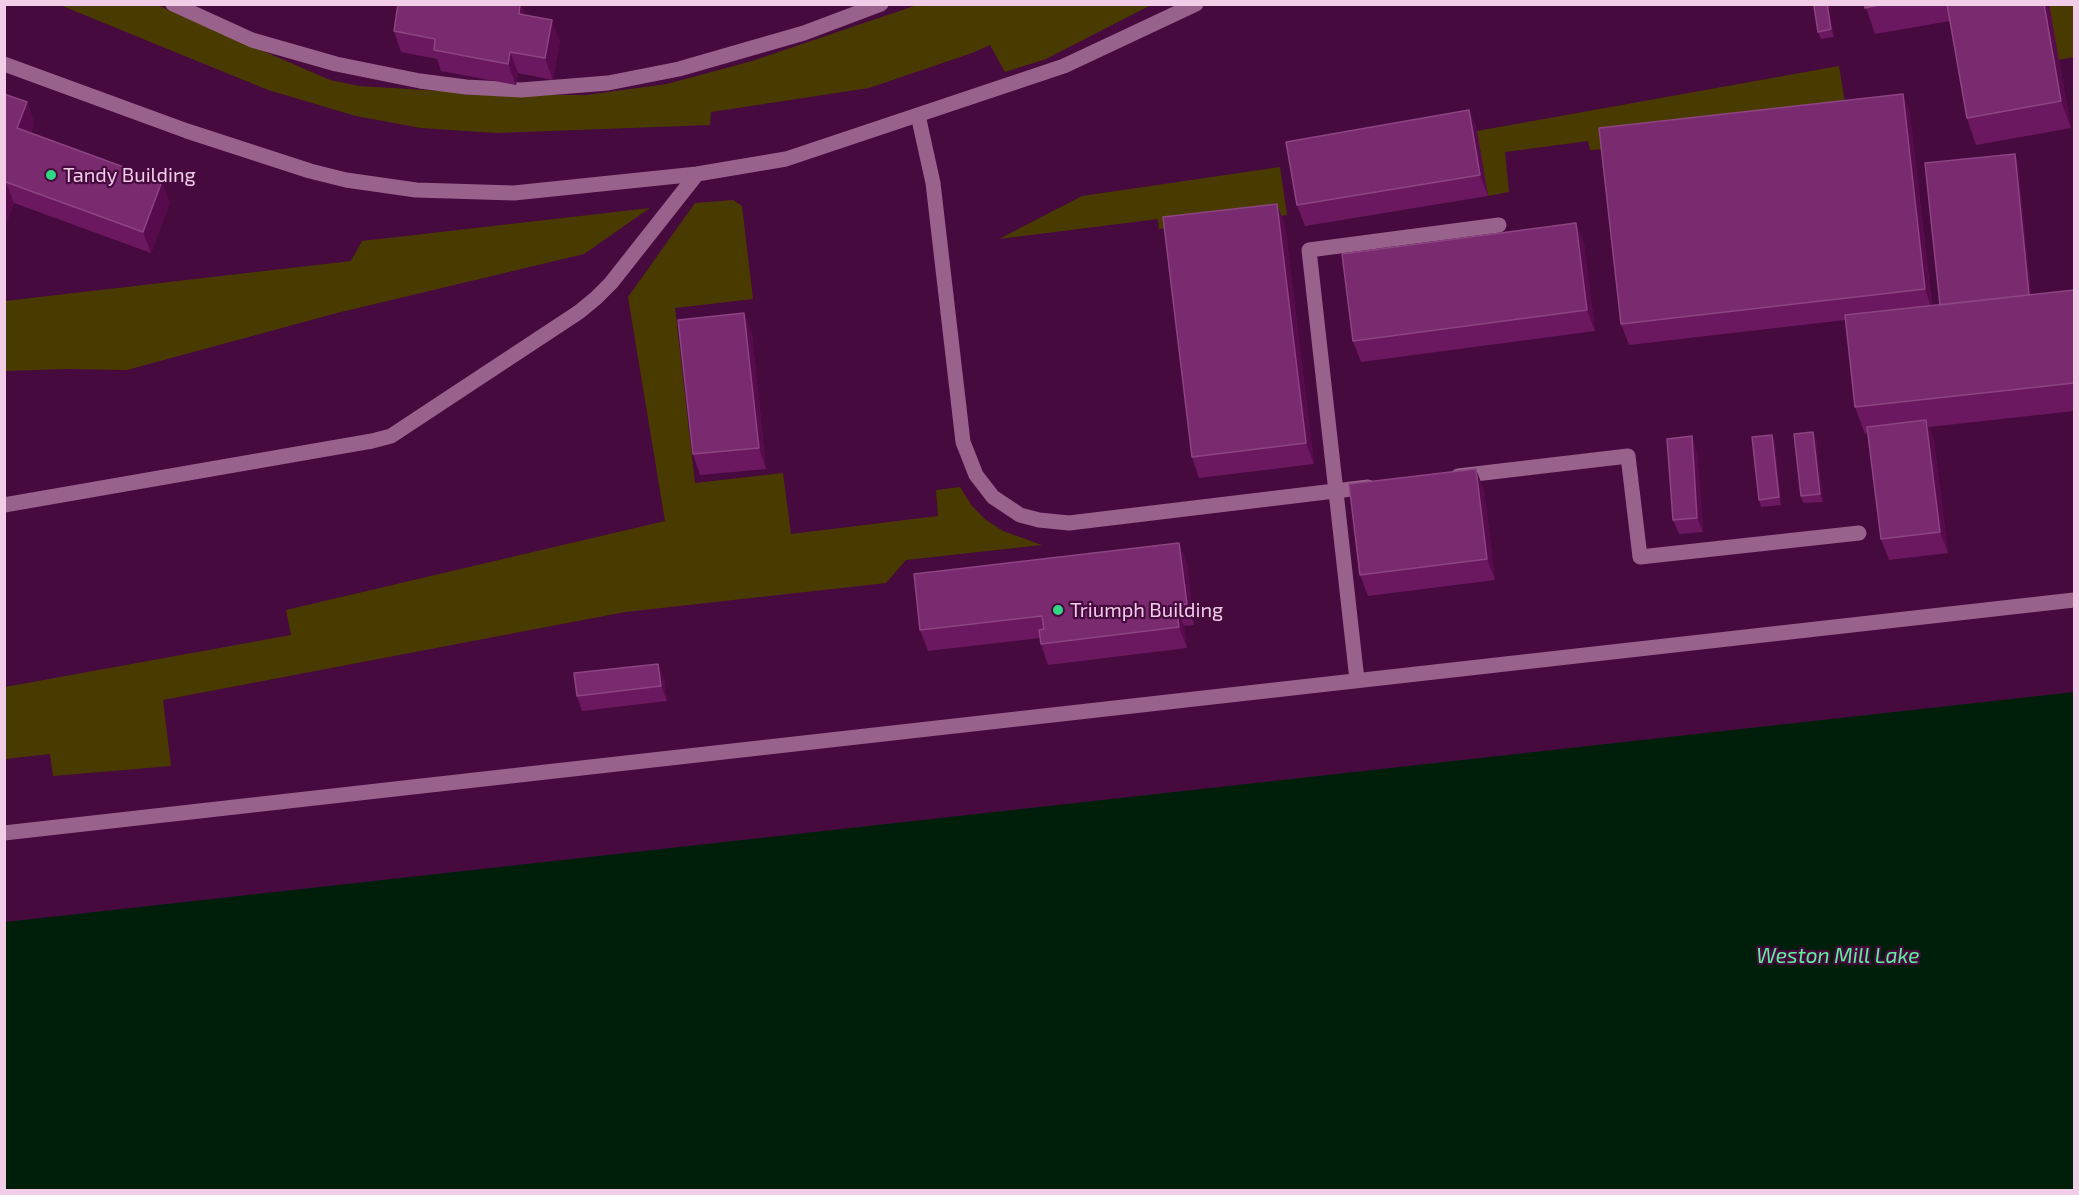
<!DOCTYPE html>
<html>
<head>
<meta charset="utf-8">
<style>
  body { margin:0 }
  #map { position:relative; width:2079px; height:1195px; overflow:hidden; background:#470a3e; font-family:"Exo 2",sans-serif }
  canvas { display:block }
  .frame { position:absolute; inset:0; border:6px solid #f1cde8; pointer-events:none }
</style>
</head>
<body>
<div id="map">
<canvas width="2079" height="1195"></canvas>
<div class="frame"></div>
</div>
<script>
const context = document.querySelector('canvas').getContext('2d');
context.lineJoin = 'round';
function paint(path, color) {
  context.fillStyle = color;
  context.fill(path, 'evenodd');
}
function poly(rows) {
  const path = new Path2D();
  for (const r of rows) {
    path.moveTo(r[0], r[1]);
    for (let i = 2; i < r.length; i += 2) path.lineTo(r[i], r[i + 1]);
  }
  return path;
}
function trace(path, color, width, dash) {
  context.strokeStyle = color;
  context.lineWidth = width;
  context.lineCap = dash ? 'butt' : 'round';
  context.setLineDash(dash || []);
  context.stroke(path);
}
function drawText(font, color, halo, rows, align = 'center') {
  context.font = font + ' "Exo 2",sans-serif';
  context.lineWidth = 4.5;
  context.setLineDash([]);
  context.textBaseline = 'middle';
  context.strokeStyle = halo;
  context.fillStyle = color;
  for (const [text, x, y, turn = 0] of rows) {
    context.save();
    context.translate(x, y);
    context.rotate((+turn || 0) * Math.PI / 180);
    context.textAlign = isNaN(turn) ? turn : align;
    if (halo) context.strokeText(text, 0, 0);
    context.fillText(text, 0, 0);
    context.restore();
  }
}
const green = poly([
  [60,5,157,5,330,80,359,86,507,95,586,95,667,84,752,61,917,5,1151,5,1046,59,1005,72,990,45,972,53,869,88,711,112,710,125,496,133,421,128,356,116,268,90],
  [2049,5,2074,5,2074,57,2058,60],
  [1839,66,1846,109,1607,149,1590,150,1588,141,1505,152,1509,192,1488,196,1477,131],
  [1280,167,1287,215,1159,229,1158,219,999,239,1082,196],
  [733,200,742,206,753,299,675,308,695,483,783,473,791,534,938,516,936,490,960,487,972,506,986,520,1003,531,1042,545,906,560,886,583,625,612,163,700,171,766,53,776,50,754,5,759,5,687,291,635,286,610,665,521,628,297,695,203],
  [650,208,584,254,337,313,127,370,66,369,5,371,5,301,351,261,362,241]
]);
const water = poly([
  [2074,692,2074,1190,5,1190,5,922]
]);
const minor = poly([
  [173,4,252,40,336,64,420,81,466,87,521,90,608,83,679,69,804,33,881,4],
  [4,64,187,131,310,171,346,180,416,190,514,193,697,174,786,159,1064,66,1196,4],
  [918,115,933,183,963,442,976,475,993,497,1020,515,1039,520,1069,523,1368,487],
  [1458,476,1628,456,1640,557,1859,533],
  [4,505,372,441,391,436,579,312,596,298,611,283,697,174],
  [1357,680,1309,250,1499,225],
  [4,833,2074,600]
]);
const wall = poly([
  [398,4,521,4,525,15,560,41,553,80,518,73,516,85,441,71,437,59,401,52,394,31],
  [1815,4,1829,4,1830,8,1828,8,1834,37,1821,39,1818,32],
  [1865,4,2049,4,2071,128,1976,145,1967,118,1950,21,1875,34],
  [4,94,27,102,34,123,31,133,170,202,151,253,14,203,4,228],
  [1903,94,1910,115,1932,306,1940,305,2018,162,2031,295,2074,290,2074,411,1929,427,1934,441,1948,553,1889,560,1881,539,1868,433,1865,434,1855,407,1845,320,1629,345,1621,324],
  [1469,110,1477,131,1488,196,1305,226,1297,205],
  [1277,204,1285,225,1314,464,1199,478,1192,457],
  [1576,223,1584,244,1595,331,1361,362,1353,341],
  [744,313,752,334,766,469,700,475,693,454],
  [1813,432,1816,439,1823,502,1803,503,1801,496],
  [1775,442,1781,505,1761,507,1759,500],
  [1697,451,1703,532,1679,534,1673,520],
  [1484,490,1495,580,1368,596,1360,575],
  [1179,543,1187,564,1194,625,1184,626,1187,648,1048,665,1041,644,1040,638,928,651,920,630],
  [664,678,667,701,582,711,577,696]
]);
const shadedWall = poly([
  [520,4,521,4,528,24,519,14],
  [1827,4,1830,11,1834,37,1831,29],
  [2044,4,2049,4,2071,128,2061,101],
  [552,20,560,41,553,80,545,58],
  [510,52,518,73,516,85,508,64],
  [1903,94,1910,115,1932,310,1925,289],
  [27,102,34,123,25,149,17,128],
  [1469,110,1477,131,1488,196,1480,175],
  [2015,154,2018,162,2033,309,2030,302],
  [162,181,170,202,151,253,143,232],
  [6,182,14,203,4,228,4,186],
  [1277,204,1285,225,1314,464,1306,443],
  [1576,223,1584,244,1595,331,1587,310],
  [744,313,752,334,766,469,759,448],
  [1926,420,1934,441,1948,553,1940,532],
  [1813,432,1816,439,1823,502,1820,494],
  [1772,435,1775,442,1781,505,1779,497],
  [1692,436,1697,451,1703,532,1697,518],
  [1476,469,1484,490,1495,580,1487,559],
  [1179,543,1187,564,1194,625,1187,604],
  [1176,605,1184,626,1187,648,1179,627],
  [658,664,664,678,667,701,661,686]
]);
const building = poly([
  [398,4,520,4,519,14,552,20,545,58,510,52,508,64,434,50,435,39,394,31,398,4],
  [1824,4,1827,4,1831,29,1818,32,1814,6,1824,4],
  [1865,4,1884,4,1865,8,1865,4],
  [1947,4,2044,4,2061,101,1967,118,1947,4],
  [4,94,27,102,17,128,162,181,143,232,6,182,4,186,4,94],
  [1903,94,1925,289,1621,324,1599,128,1903,94],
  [1469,110,1480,175,1297,205,1286,142,1469,110],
  [2015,154,2029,295,1940,305,1925,163,2015,154],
  [1277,204,1306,443,1192,457,1163,217,1277,204],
  [1576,223,1587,310,1353,341,1342,254,1576,223],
  [2074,290,2074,383,1855,407,1845,315,2074,290],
  [744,313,759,448,693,454,678,320,744,313],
  [1926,420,1940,532,1881,539,1867,427,1926,420],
  [1813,432,1820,494,1801,496,1794,434,1813,432],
  [1772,435,1779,497,1759,500,1752,437,1772,435],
  [1692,436,1697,518,1673,520,1667,439,1692,436],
  [1476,469,1487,559,1360,575,1349,484,1476,469],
  [1179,543,1187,604,1176,605,1179,627,1041,644,1039,630,1044,629,1042,616,920,630,914,574,1179,543],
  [658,664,661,686,577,696,574,673,658,664]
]);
const markers = [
  [51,175,6,"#30d883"],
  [1058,610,6,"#30d883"]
];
const poiNames = [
  ["Tandy Building",63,175],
  ["Triumph Building",1070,610]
];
const waterNames = [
  ["Weston Mill Lake",1838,956]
];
paint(green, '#493b00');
paint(water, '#001f0b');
trace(minor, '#99628d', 15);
paint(wall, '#6c1860');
paint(shadedWall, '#570a4c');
paint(building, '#7a2b6f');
trace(building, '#8d4482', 1.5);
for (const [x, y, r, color] of markers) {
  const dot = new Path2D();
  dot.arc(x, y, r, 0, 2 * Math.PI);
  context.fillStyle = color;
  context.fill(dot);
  trace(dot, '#470a3e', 2);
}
drawText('20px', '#f1cde8', '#470a3e', poiNames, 'left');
drawText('italic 21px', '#5df19d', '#470a3e', waterNames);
</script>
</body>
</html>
